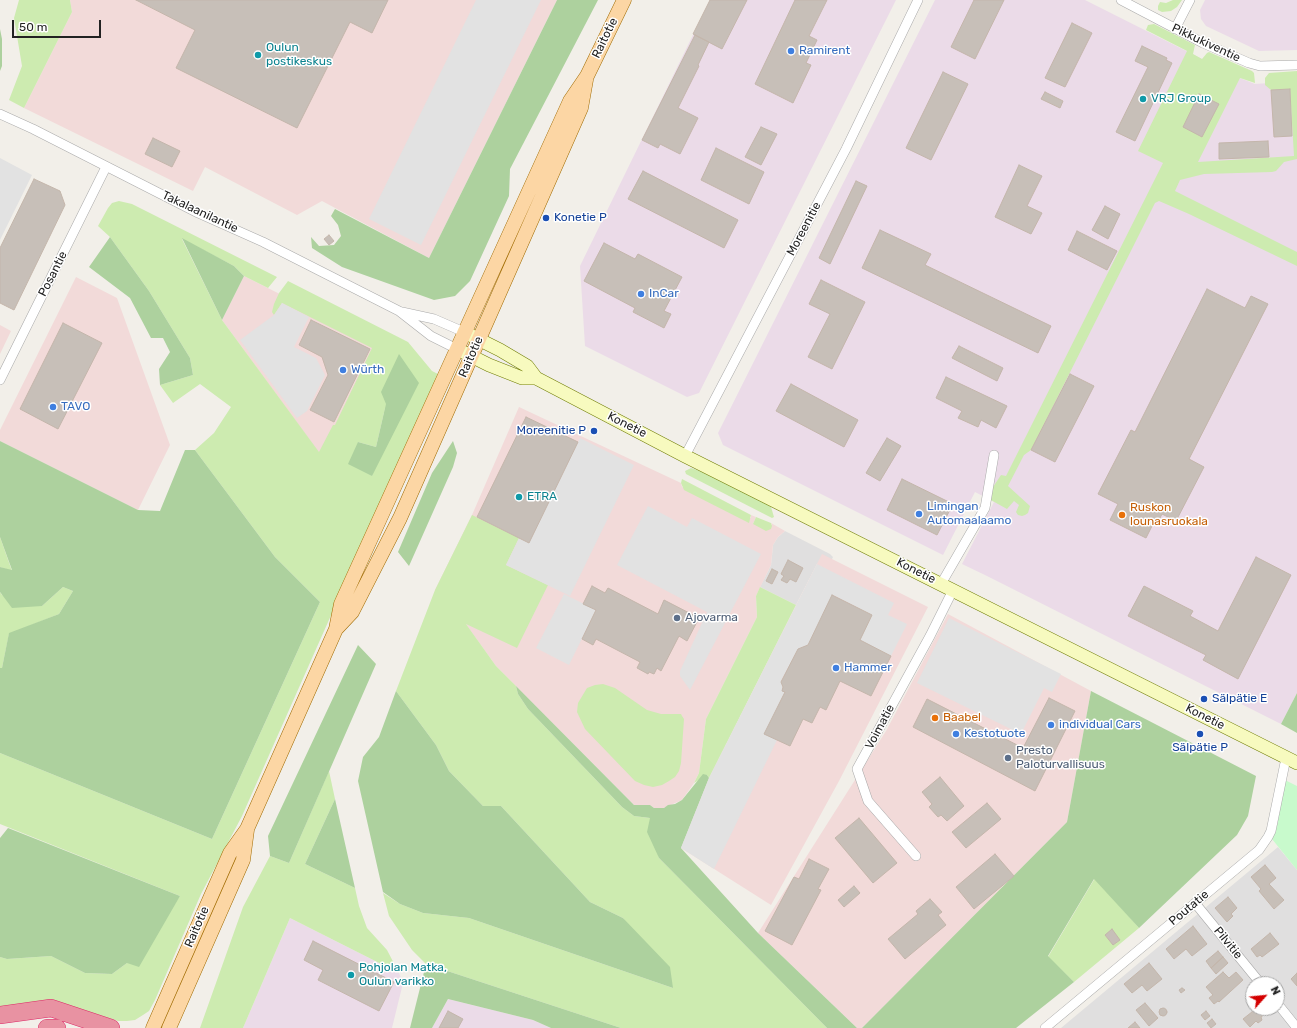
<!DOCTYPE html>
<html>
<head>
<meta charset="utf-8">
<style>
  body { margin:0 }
  #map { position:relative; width:1297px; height:1028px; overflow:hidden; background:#f2efe9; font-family:Rubik,sans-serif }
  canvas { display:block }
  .north { position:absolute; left:1245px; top:976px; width:40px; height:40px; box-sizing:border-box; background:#fff; border:1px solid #a7a7a7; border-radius:50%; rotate:63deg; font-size:11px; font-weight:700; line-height:16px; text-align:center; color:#222 }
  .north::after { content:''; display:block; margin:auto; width:14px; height:18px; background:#d40000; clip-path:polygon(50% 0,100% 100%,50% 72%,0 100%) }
  .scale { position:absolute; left:12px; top:20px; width:89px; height:18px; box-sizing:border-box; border:2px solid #222; border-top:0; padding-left:5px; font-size:12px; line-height:14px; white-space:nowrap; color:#222; -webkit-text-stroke:3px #fff; paint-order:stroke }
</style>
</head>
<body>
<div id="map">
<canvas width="1297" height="1028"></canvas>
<div class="north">N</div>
<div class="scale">50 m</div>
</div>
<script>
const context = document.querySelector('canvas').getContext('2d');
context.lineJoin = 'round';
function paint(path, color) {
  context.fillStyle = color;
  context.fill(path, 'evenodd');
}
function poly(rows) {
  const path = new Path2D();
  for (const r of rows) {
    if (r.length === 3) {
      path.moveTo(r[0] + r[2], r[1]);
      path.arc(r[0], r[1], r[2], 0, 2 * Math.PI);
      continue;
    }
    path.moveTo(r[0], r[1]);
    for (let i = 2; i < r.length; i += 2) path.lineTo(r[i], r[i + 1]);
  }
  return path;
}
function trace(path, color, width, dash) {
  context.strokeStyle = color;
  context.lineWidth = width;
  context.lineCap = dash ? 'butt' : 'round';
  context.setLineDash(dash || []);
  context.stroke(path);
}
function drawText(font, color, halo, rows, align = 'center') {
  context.font = font + ' Rubik,sans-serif';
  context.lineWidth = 3;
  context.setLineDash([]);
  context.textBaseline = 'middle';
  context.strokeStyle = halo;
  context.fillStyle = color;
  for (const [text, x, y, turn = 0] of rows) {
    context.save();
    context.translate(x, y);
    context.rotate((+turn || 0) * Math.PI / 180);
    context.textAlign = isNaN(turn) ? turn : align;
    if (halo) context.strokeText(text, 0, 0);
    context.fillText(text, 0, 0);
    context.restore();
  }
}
const residential = poly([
  [785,531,830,554,833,557,832,559,817,564,796,605,760,587,771,565,773,545,778,537],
  [1278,847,1297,870,1297,1028,1061,1028],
  [1253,984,1277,984,1277,1008,1253,1008]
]);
const commercial = poly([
  [70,0,557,0,429,258,322,201,297,215,205,167,193,191,24,108,72,12],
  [244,276,399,354,319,453,222,320],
  [76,277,117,298,170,445,138,510,0,441,0,430],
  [0,325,11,331,0,354],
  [519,407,681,483,682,487,751,518,751,515,756,517,753,524,772,525,771,523,785,531,778,537,773,545,771,565,756,596,757,617,706,719,699,773,694,783,682,800,664,808,654,808,650,805,634,805,496,666,465,623,435,590,472,515],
  [822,554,928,607,839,781,771,905,681,848,709,778],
  [948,614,1091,691,1067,822,862,1028,857,1028,758,933,886,731]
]);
const industrial = poly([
  [710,0,896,0,699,393,687,397,585,346,580,266],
  [935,0,1085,0,1240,78,1255,84,1297,81,1297,693,1281,724,987,576,962,564,994,502,975,492,943,555,723,445,718,433],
  [1205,0,1297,0,1297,50,1259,51,1206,26,1201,19,1200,10],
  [290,918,399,973,403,983,392,1028,243,1028],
  [448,999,533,1020,551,1028,432,1028]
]);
const grass = poly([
  [19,0,70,0,72,12,24,108,9,100,22,66,14,18],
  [1173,0,1182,0,1177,7,1171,11,1162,12,1158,10,1158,6,1160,2,1166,3],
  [1154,24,1195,45,1193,54,1202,59,1207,53,1209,52,1252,71,1254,73,1255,83,1240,78,1198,162,1294,156,1290,89,1271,90,1265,85,1265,78,1269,73,1297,71,1297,159,1284,162,1276,171,1272,172,1204,174,1180,180,1175,191,1297,252,1297,266,1189,214,1159,201,1155,203,1031,450,1024,455,1008,486,1030,506,1028,513,1025,515,1022,516,1018,515,1016,512,1019,505,1014,501,1007,509,989,499,993,487,1001,475,1006,476,1163,163,1138,151,1187,51,1146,30,1148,25],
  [119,201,132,204,277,277,268,288,244,276,234,266,182,239,222,320,319,452,333,425,335,425,372,348,282,303,274,315,272,312,274,304,279,293,288,281,408,342,432,371,438,374,242,816,201,894,155,1000,149,1011,143,1015,135,1020,127,1021,118,1021,63,1004,0,1011,0,957,7,959,51,956,85,973,112,974,127,963,180,896,0,824,0,753,212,839,320,602,275,557,195,450,214,433,231,407,200,384,173,403,160,385,193,375,190,358,149,291,110,237,98,226,108,208,112,203],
  [386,404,372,476,358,442,376,447],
  [691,468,700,471,767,504,771,507,774,517,772,518,686,474,685,471],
  [682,479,751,515,749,523,684,490,681,483],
  [472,515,519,538,506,565,548,585,517,648,466,624,496,666,516,686,518,694,528,709,622,807,634,816,650,818,659,858,827,1028,621,1028,426,964,412,950,389,916,383,893,400,904,423,913,469,918,673,988,623,918,590,902,501,806,483,806,449,771,436,745,396,691,435,590],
  [756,517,771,523,772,526,771,529,766,531,753,524],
  [0,537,12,571,0,567],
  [63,587,73,591,59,614,9,634,2,668,0,668,0,592,2,595,42,606],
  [760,587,796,605,709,778,707,775,694,783,699,773,706,719,757,617,756,596],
  [603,684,615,688,647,710,661,714,681,714,682,716,684,719,681,763,679,771,675,777,669,781,662,785,653,787,644,785,635,781,585,729,577,712,578,703,587,688,595,685],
  [329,771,335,799,305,864,355,888,359,906,367,928,387,950,399,973,290,918,243,1028,200,1028,243,907,270,856,289,863],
  [1095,878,1139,928,1074,982,1048,957]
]);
const forest = poly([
  [557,0,598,0,510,169,509,196,470,281,455,296,434,300,342,267,312,248,311,237,319,246,334,245,341,236,338,225,331,216,335,209,429,258],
  [0,29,2,39,2,66,0,71],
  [110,237,149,291,190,358,193,375,160,385,159,369,170,352,163,338,151,338,130,298,89,267],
  [182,238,234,266,244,276,222,320],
  [399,354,419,383,372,476,348,464,358,442,376,447,386,404,381,392],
  [0,441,138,510,160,511,185,450,195,450,275,557,320,602,212,839,0,753,0,668,2,668,9,633,59,614,73,591,63,587,42,606,12,608,0,592,0,567,12,570,0,537],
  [453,441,457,453,453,467,409,566,398,552,432,473],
  [358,645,376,664,289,863,270,856,268,836],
  [516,686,634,805,650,805,654,808,664,808,668,805,675,804,682,800,703,774,707,775,709,778,681,848,758,933,857,1028,827,1028,659,858,647,832,650,818,634,816,622,807,528,709,518,694],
  [396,691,436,745,449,771,483,806,501,806,590,902,623,918,670,967,673,988,469,918,423,913,400,904,383,892,358,781,363,757,379,737],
  [1091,691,1256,776,1248,816,1237,835,1139,928,1094,879,1048,956,1074,982,1016,1028,862,1028,1067,822],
  [1297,693,1297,733,1281,724],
  [335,799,355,888,305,864],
  [8,828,180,896,139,967,127,963,112,974,85,973,51,956,7,959,0,957,0,838],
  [426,964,621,1028,551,1028,533,1020,448,999,432,1028,410,1028]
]);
const park = poly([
  [1285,780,1297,786,1297,870,1272,839,1277,826]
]);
const parking = poly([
  [476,0,541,0,421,245,369,219],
  [0,158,32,175,0,240],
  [282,303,309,317,294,347,316,358,325,375,307,411,297,418,240,340,274,315],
  [580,438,634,465,570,596,506,565,519,538,529,543],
  [648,506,687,527,692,518,761,554,690,690,680,676,680,671,707,612,617,565],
  [817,564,894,603,888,615,907,624,891,656,860,640,872,615,833,595,808,645,798,649,781,681,783,687,782,691,785,692,765,734,777,740,714,869,681,848,709,778],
  [564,594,596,610,569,665,536,648],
  [949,618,1061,674,1052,692,1044,688,1021,734,917,683]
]);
const building = poly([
  [136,0,388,0,372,33,350,22,297,128,176,68,195,30,136,0],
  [710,0,747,0,722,49,693,34,710,0],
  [795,0,827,0,809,36,817,40,806,63,811,65,793,103,755,84,795,0],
  [974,0,1004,0,975,59,951,47,974,0],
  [1072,23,1092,33,1065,87,1045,78,1072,23],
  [695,35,709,42,698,65,699,66,678,108,698,118,680,154,660,144,658,148,642,140,695,35],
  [1142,46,1167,58,1166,60,1172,63,1135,141,1116,132,1148,67,1135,61,1142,46],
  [943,72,968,84,931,160,906,148,943,72],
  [1290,89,1292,136,1274,137,1271,90,1290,89],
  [1045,92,1063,101,1060,108,1041,99,1045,92],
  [1199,94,1219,104,1202,137,1183,127,1199,94],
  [761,127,777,134,761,165,745,157,761,127],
  [153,138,180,151,172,167,145,154,153,138],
  [1268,141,1269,157,1219,159,1219,143,1268,141],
  [716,148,764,172,749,204,701,180,716,148],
  [1019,165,1042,176,1027,206,1042,213,1031,234,995,217,1019,165],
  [643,171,738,220,724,248,628,199,643,171],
  [34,179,60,191,65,205,14,310,0,303,0,248,34,179],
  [856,181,867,186,830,264,819,258,856,181],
  [1105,206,1120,214,1108,239,1092,230,1105,206],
  [880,230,931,254,925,265,1051,326,1038,353,862,268,880,230],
  [1077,231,1117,251,1107,270,1068,250,1077,231],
  [329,235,334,241,329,245,324,239,329,235],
  [604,243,635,259,638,254,682,277,664,311,671,314,664,328,633,312,635,308,584,281,604,243],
  [821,280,865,302,832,369,808,357,830,314,809,304,821,280],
  [1207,289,1245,308,1251,296,1268,304,1189,459,1204,467,1176,521,1162,514,1157,524,1154,522,1146,538,1110,520,1118,504,1098,494,1131,430,1135,432,1207,289],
  [311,320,370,349,334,422,310,410,328,375,322,357,299,345,311,320],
  [63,323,102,343,58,429,20,409,63,323],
  [959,346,1003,368,997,381,952,358,959,346],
  [1070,374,1094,386,1055,462,1031,450,1070,374],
  [946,377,1007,406,996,428,981,420,978,427,958,418,962,411,936,398,946,377],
  [791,384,858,420,844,447,776,411,791,384],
  [526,417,578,442,529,543,477,517,526,417],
  [887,438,901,446,880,481,866,473,887,438],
  [902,479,953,504,937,535,887,510,902,479],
  [1256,557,1291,575,1238,679,1203,660,1206,655,1128,616,1144,586,1193,611,1190,616,1218,631,1256,557],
  [788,560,803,568,796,582,790,579,787,583,781,580,784,576,781,574,788,560],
  [772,569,778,572,772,584,766,581,772,569],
  [592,586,605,593,608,588,658,614,664,600,699,618,687,641,679,636,661,671,657,668,654,674,649,672,648,674,637,668,640,662,596,639,593,645,582,639,596,610,583,604,592,586],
  [832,595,872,615,860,640,891,656,871,696,840,681,826,710,820,707,812,723,803,719,790,746,764,734,785,692,782,691,783,687,781,682,798,649,808,645,832,595],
  [1049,698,1075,711,1035,791,913,727,927,699,1023,748,1049,698],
  [940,777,964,806,947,821,941,815,938,817,929,807,932,804,922,792,940,777],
  [987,803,1001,819,966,848,952,832,987,803],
  [859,818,897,863,873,883,835,838,859,818],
  [995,854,1014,876,974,909,956,887,995,854],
  [809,859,829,869,818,889,821,890,792,945,765,931,794,877,799,879,809,859],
  [1265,865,1276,878,1269,884,1284,900,1274,909,1259,891,1261,889,1251,877,1265,865],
  [854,886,860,893,844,907,838,900,854,886],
  [1228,897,1237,908,1231,914,1233,916,1227,922,1215,908,1228,897],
  [930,899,942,912,938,915,946,925,905,959,888,939,918,914,916,911,930,899],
  [1193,926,1207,944,1192,956,1186,949,1174,959,1166,949,1193,926],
  [1112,929,1120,940,1113,945,1105,935,1112,929],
  [1270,933,1279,944,1262,957,1260,955,1257,957,1251,949,1270,933],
  [313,941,394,982,379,1011,318,980,323,970,304,960,313,941],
  [1218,951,1223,957,1211,968,1206,961,1218,951],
  [1223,957,1228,963,1216,974,1211,968,1223,957],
  [1149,963,1162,979,1147,991,1142,985,1132,993,1124,984,1149,963],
  [1223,972,1229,978,1236,972,1243,980,1219,1002,1218,1001,1214,1004,1209,998,1213,995,1206,987,1223,972],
  [1297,973,1297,986,1291,979,1297,973],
  [1182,988,1185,990,1181,993,1179,990,1182,988],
  [1145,1003,1158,1018,1149,1026,1136,1010,1145,1003],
  [1257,1008,1262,1008,1266,1013,1261,1017,1262,1020,1258,1023,1256,1021,1250,1027,1243,1019,1257,1008],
  [1163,1012,4],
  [448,1011,463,1019,458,1028,439,1028,448,1011],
  [1206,1011,1210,1016,1205,1020,1201,1015,1206,1011],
  [1212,1019,1216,1024,1211,1028,1207,1023,1212,1019],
  [1135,1022,1140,1028,1128,1028,1135,1022]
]);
const street = poly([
  [1121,0,1203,43,1249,63,1260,66,1297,65],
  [1175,29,1190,0],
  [0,114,33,129,198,213,263,242,399,311,431,336,457,349],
  [402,312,434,319,464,332],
  [0,380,106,167],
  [685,456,846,149,918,0],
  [941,584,985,508,994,455],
  [916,856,868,801,857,769,930,636,953,590],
  [1195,903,1261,984],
  [1277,1003,1297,1028],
  [1045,1028,1259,850,1268,837,1271,831,1286,758]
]);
const secondary = poly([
  [464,332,500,350,527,366,536,378],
  [457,349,489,365,522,378,536,378,685,456,1297,763]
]);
const primary = poly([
  [336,629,352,612,400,518,581,108,586,80],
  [153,1028,230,853,247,829,336,629,341,604,570,101,587,76,624,0],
  [169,1028,243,860,247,830]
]);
const highway = poly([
  [0,1015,51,1008,111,1028],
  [47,1028,57,1028]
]);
const markers = [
  [791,51,4,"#3f7fe0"],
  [258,55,4,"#0f9aa8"],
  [1143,99,4,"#0f9aa8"],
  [546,218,4,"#1a4fb4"],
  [641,294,4,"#3f7fe0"],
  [343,370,4,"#3f7fe0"],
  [53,407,4,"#3f7fe0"],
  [594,431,4,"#1a4fb4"],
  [519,497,4,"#0f9aa8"],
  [919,514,4,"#3f7fe0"],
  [1122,515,4,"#e8710a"],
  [677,618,4,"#5c6f8a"],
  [836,668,4,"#3f7fe0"],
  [1204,699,4,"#1a4fb4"],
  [935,718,4,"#e8710a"],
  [1051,725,4,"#3f7fe0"],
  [956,734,4,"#3f7fe0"],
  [1200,734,4,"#1a4fb4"],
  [1008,758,4,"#5c6f8a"],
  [351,975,4,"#0f9aa8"]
];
const streetNames = [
  ["Raitotie",605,38,-64],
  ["Pikkukiventie",1206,43,25],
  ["Takalaanilantie",200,212,25],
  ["Moreenitie",804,229,-62],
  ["Posantie",53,274,-63],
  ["Raitotie",471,357,-66],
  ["Konetie",627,425,27],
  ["Konetie",916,571,27],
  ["Konetie",1205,717,27],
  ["Voimatie",880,727,-62],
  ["Poutatie",1189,908,-40],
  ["Raitotie",197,927,-66],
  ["Pilvitie",1228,943,51]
];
const cultureNames = [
  ["Oulun",266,48],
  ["postikeskus",266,62],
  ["VRJ Group",1151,99],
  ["ETRA",527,497],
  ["Pohjolan Matka,",359,968],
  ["Oulun varikko",359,982]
];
const shopNames = [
  ["Ramirent",799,51],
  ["InCar",649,294],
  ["Würth",351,370],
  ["TAVO",61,407],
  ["Limingan",927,507],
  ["Automaalaamo",927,521],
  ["Hammer",844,668],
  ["individual Cars",1059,725],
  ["Kestotuote",964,734]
];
const transitNames = [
  ["Konetie P",554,218],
  ["Moreenitie P",586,431,"right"],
  ["Sälpätie E",1212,699],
  ["Sälpätie P",1200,748,"center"]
];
const foodNames = [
  ["Ruskon",1130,508],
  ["lounasruokala",1130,522],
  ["Baabel",943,718]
];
const serviceNames = [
  ["Ajovarma",685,618],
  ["Presto",1016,751],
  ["Paloturvallisuus",1016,765]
];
paint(residential, '#e0dfdf');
paint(commercial, '#f2dad9');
paint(industrial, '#ebdbe8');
paint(grass, '#cdebb0');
paint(forest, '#add19e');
paint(park, '#c8facc');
paint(parking, '#e2e2e2');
paint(building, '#c7bfb8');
trace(building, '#c4b6ab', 1);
trace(street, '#a9a9a9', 10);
trace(secondary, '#707d05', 14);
trace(primary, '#a06b00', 15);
trace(highway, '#dc2a67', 18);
trace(street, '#fff', 9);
trace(secondary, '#f7fabf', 13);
trace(primary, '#fcd6a4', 14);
trace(highway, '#e892a2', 17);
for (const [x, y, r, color] of markers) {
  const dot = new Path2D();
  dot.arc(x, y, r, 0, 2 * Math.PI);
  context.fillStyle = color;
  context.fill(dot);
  trace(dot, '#fff', 1.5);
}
drawText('12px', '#222', '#fff', streetNames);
drawText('12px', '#0d838f', '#fff', cultureNames, 'left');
drawText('12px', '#366cbe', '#fff', shopNames, 'left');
drawText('12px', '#164399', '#fff', transitNames, 'left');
drawText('12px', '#c56008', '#fff', foodNames, 'left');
drawText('12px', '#4e5e75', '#fff', serviceNames, 'left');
</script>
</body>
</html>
